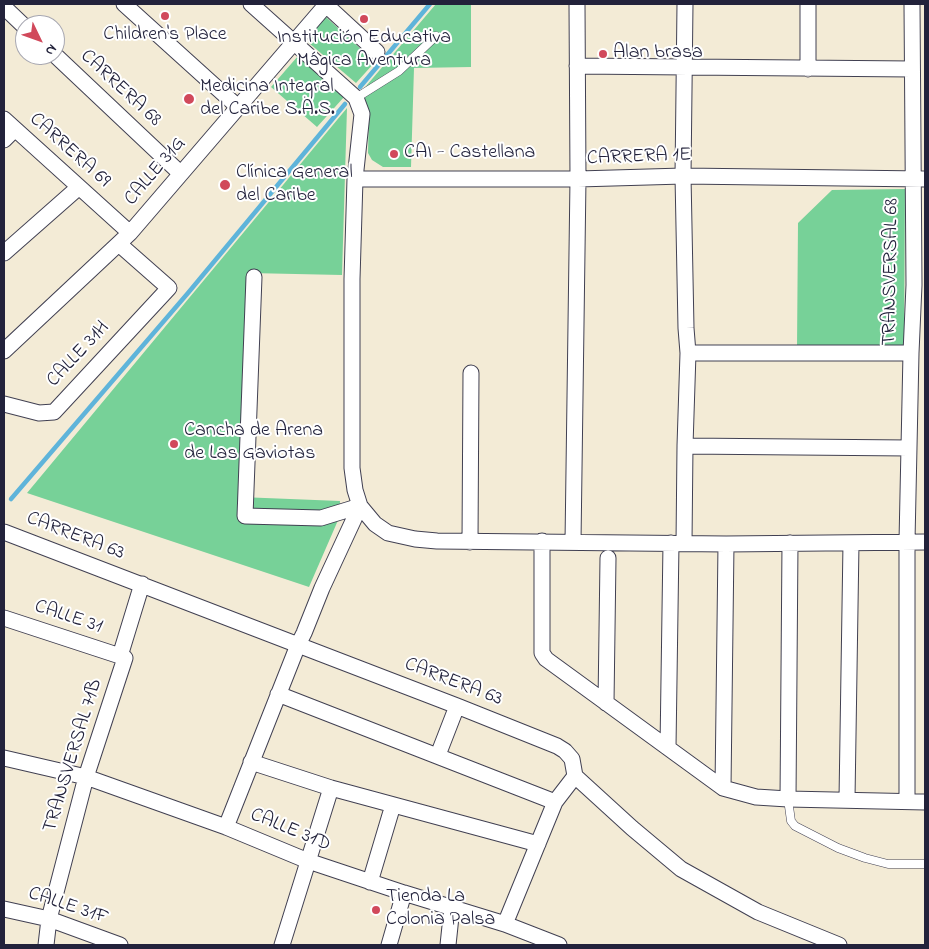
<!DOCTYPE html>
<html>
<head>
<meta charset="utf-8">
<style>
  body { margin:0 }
  #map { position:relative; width:929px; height:949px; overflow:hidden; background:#f3ebd6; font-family:"Indie Flower",sans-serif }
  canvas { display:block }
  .frame { position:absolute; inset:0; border:5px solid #22223b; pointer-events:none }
  .north { position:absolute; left:15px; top:15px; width:50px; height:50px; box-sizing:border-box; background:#fff; border:1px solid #a7a7b1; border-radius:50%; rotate:132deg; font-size:14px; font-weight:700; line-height:20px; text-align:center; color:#22223b }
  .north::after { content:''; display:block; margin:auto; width:18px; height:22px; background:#d1495b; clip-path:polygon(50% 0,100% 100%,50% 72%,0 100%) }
</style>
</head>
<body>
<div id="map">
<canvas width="929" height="949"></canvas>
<div class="frame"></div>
<div class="north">N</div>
</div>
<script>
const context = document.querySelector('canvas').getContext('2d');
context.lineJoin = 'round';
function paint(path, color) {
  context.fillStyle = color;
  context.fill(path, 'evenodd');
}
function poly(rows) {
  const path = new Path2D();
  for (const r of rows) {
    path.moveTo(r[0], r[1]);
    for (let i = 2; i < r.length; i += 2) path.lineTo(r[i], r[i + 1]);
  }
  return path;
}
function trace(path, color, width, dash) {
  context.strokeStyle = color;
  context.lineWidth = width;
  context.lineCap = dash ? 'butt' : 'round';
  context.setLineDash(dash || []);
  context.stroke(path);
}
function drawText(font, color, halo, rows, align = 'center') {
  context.font = font + ' "Indie Flower",sans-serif';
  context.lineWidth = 4;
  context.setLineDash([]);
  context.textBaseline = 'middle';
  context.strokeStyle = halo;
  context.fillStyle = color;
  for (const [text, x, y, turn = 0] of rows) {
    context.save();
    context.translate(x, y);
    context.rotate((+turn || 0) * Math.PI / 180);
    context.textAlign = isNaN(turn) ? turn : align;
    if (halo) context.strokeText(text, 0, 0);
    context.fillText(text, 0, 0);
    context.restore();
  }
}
const green = poly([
  [436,4,471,4,471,67,414,68,411,167,383,167,372,160,368,153,369,111,361,92],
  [326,17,375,62,356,83,309,43,308,38],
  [298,56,344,97,317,127,271,87],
  [347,108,342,275,249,273,240,497,340,501,339,518,309,587,27,493],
  [905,189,904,347,797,348,798,223,832,190]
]);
const stream = poly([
  [360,87,430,4],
  [11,499,188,293,345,104]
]);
const lane = poly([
  [356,98,399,71,436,36],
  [788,799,791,821,795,826,838,848,865,858,888,864,925,864]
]);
const street = poly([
  [124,4,238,107],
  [325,4,377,52],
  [4,7,25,27],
  [55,55,180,173],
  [577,66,912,69],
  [808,69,808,4],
  [4,119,130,233],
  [4,140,15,129],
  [355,179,578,179,683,176,925,179],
  [4,253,79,187],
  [254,277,245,516,321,518,360,506,375,524,388,533,415,539,437,541,726,544,925,542],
  [4,351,130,233,326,5],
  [688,353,911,353],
  [4,404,39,413,54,412,169,288,119,244],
  [685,446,909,448],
  [4,532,457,706,557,746,565,751,572,759,575,776,632,828,681,869,758,912,839,945],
  [542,541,542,653,546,659,723,788,756,797,788,799,925,802],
  [470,542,471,373],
  [573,542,578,179,577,4],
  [684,543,685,446,688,353,686,328,683,176,685,4],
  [4,618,120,656],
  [278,694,555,802],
  [606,703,608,558],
  [668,747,671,543],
  [438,755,457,706],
  [4,758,86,777,226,827,308,861,404,893,505,924,559,945],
  [251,762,331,788,538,844],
  [723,788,726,544],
  [788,799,790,543],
  [847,799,851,543],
  [907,800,907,541,911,353,914,285,912,4],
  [226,827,298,645,304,633,322,588,360,506,355,490,352,468,352,279,355,179,362,114,356,98,251,4],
  [370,882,393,805],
  [4,909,49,919,120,945],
  [505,924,555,802,575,776],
  [46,945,49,919,86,777,125,658,120,656,142,584],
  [282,945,331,788],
  [389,945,404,893],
  [448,945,452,907]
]);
const markers = [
  [165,16,5,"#d1495b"],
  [364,19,5,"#d1495b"],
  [603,54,5,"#d1495b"],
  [189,99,6,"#d1495b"],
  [394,154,5,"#d1495b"],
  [225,185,6,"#d1495b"],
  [174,444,5,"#d1495b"],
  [376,910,5,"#d1495b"]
];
const poiNames = [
  ["Children's Place",165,36,"center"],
  ["Institución Educativa",364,39,"center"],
  ["Mágica Aventura",364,62,"center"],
  ["Alan brasa",613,54],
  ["Medicina Integral",200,88],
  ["del Caribe S.A.S.",200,111],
  ["CAI - Castellana",404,154],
  ["Clínica General",236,174],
  ["del Caribe",236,197],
  ["Cancha de Arena",184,432],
  ["de Las Gaviotas",184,455],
  ["Tienda La",386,898],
  ["Colonia Palsa",386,921]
];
const streetNames = [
  ["CARRERA 68",120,89,43],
  ["CARRERA 69",69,151,42],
  ["CARRERA 1E",639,158,-2],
  ["CALLE 31G",156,172,-50],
  ["TRANSVERSAL 68",892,272,-89],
  ["CALLE 31H",79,355,-47],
  ["CARRERA 63",75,537,21],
  ["CALLE 31",68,618,18],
  ["CARRERA 63",453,683,21],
  ["TRANSVERSAL 71B",74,756,-73],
  ["CALLE 31D",290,831,22],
  ["CALLE 31F",68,907,18]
];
paint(green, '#77d198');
trace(stream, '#5eb4da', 4.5);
trace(lane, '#414052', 9);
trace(street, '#414052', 17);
trace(lane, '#fff', 8);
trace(street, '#fff', 15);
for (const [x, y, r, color] of markers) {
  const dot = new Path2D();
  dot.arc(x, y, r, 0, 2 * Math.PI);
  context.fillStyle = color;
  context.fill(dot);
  trace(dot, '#fff', 2);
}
drawText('20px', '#22223b', '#fff', poiNames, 'left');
drawText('20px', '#22223b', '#fff', streetNames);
</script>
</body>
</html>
